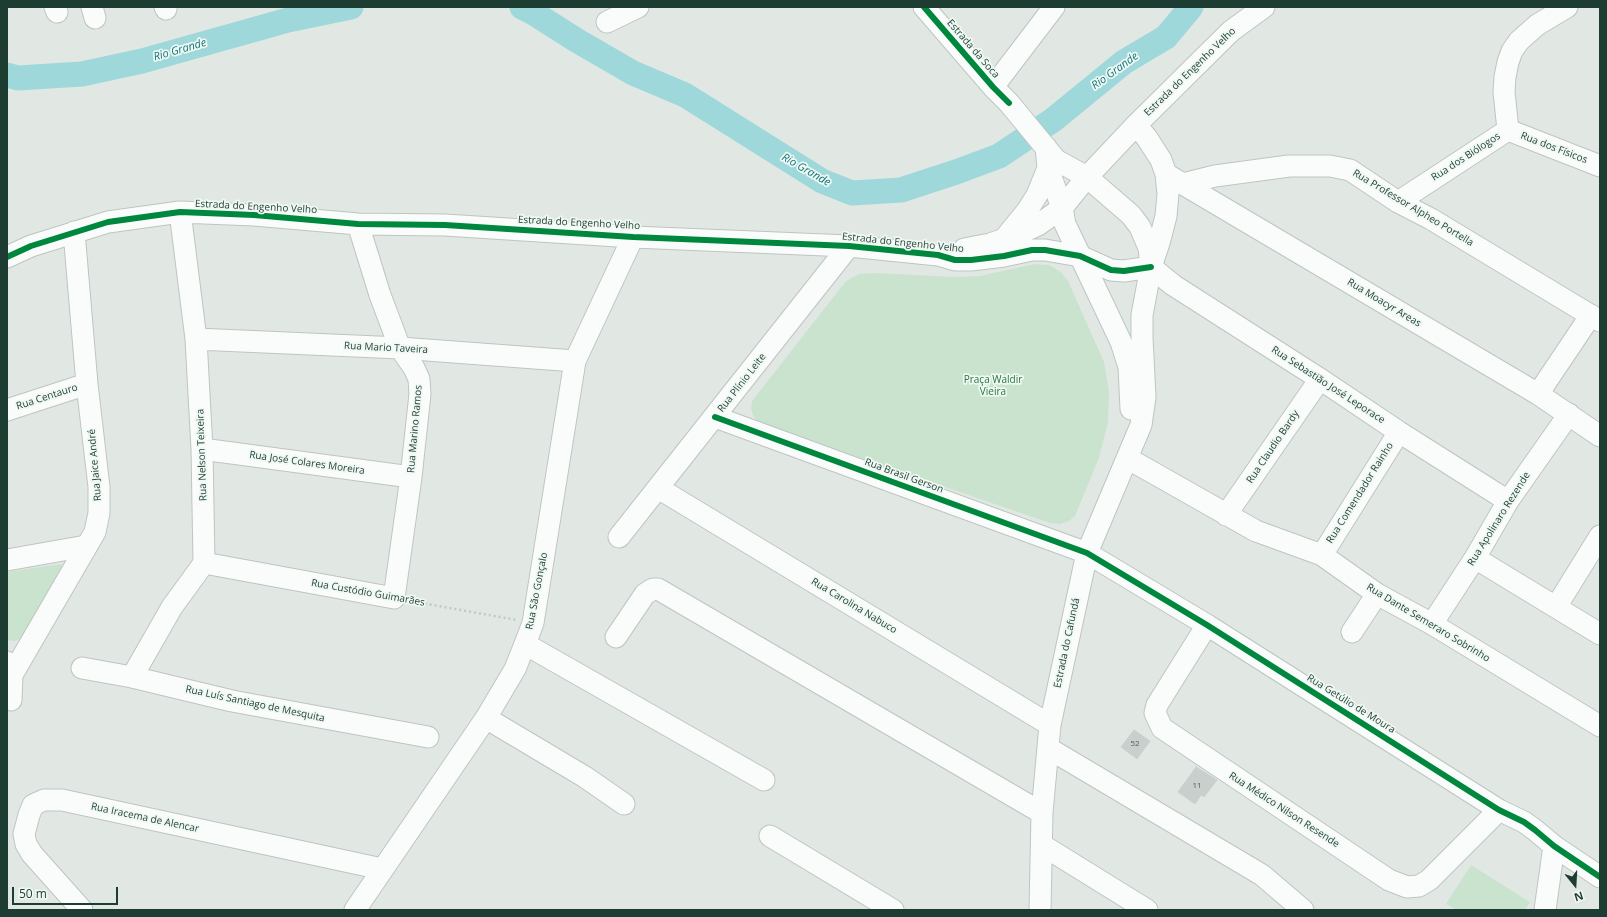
<!DOCTYPE html>
<html>
<head>
<meta charset="utf-8">
<style>
  body { margin:0 }
  #map { position:relative; width:1607px; height:917px; overflow:hidden; background:#e1e8e4; font-family:"Open Sans",sans-serif }
  canvas { display:block }
  .frame { position:absolute; inset:0; border:8px solid #1e3d32; pointer-events:none }
  .north { position:absolute; left:1555px; top:865px; width:40px; height:40px; -webkit-text-stroke:3px #eff8f3; paint-order:stroke; rotate:162deg; font-size:11px; font-weight:700; line-height:16px; text-align:center; color:#1e3d32 }
  .north::after { content:''; display:block; margin:auto; width:14px; height:18px; background:#1e3d32; clip-path:polygon(50% 0,100% 100%,50% 72%,0 100%) }
  .scale { position:absolute; left:12px; top:887px; width:106px; height:18px; box-sizing:border-box; border:2px solid #1e3d32; border-top:0; padding-left:5px; font-size:12px; line-height:14px; white-space:nowrap; color:#1e3d32; -webkit-text-stroke:3px #eff8f3; paint-order:stroke }
</style>
</head>
<body>
<div id="map">
<canvas width="1607" height="917"></canvas>
<div class="frame"></div>
<div class="north">N</div>
<div class="scale">50 m</div>
</div>
<script>
const context = document.querySelector('canvas').getContext('2d');
context.lineJoin = 'round';
function paint(path, color) {
  context.fillStyle = color;
  context.fill(path, 'evenodd');
}
function poly(rows) {
  const path = new Path2D();
  for (const r of rows) {
    path.moveTo(r[0], r[1]);
    for (let i = 2; i < r.length; i += 2) path.lineTo(r[i], r[i + 1]);
  }
  return path;
}
function trace(path, color, width, dash) {
  context.strokeStyle = color;
  context.lineWidth = width;
  context.lineCap = dash ? 'butt' : 'round';
  context.setLineDash(dash || []);
  context.stroke(path);
}
function drawText(font, color, halo, rows, align = 'center') {
  context.font = font + ' "Open Sans",sans-serif';
  context.lineWidth = 3.5;
  context.setLineDash([]);
  context.textBaseline = 'middle';
  context.strokeStyle = halo;
  context.fillStyle = color;
  for (const [text, x, y, turn = 0] of rows) {
    context.save();
    context.translate(x, y);
    context.rotate((+turn || 0) * Math.PI / 180);
    context.textAlign = isNaN(turn) ? turn : align;
    if (halo) context.strokeText(text, 0, 0);
    context.fillText(text, 0, 0);
    context.restore();
  }
}
const green = poly([
  [1035,264,1049,265,1061,272,1068,281,1104,362,1109,391,1108,422,1099,458,1075,516,1069,521,1060,524,1050,523,761,424,754,417,751,409,752,401,846,281,859,274,877,273,954,277,980,276],
  [61,564,66,567,25,636,15,641,7,640,7,572],
  [1471,865,1530,902,1525,910,1457,910,1446,904]
]);
const river = poly([
  [522,7,532,12,576,40,633,73,685,95,822,181,852,193,901,190,956,172,999,156,1053,120,1124,62,1166,37,1191,7],
  [7,75,18,78,82,74,142,61,288,20,351,7]
]);
const building = poly([
  [1134,730,1150,741,1137,759,1121,747,1134,730],
  [1196,767,1217,780,1204,797,1201,795,1195,804,1178,792,1196,767]
]);
const path = poly([
  [410,601,517,620]
]);
const minor = poly([
  [55,7,57,12],
  [92,7,95,18],
  [165,7,166,9],
  [924,7,993,87,1009,103,1056,160,1087,177,1131,215,1140,227,1149,248,1151,267,1142,315,1142,337,1145,397,1141,425,1087,553,1050,725,1042,813,1040,910],
  [607,22,638,7],
  [993,87,1054,7],
  [1136,125,1147,138,1161,160,1166,174,1168,194,1166,216,1159,243,1152,264],
  [1508,130,1600,166],
  [1046,147,1048,168,1062,208,1065,224,1121,342,1129,367,1131,409],
  [1166,174,1538,394,1600,436],
  [1183,184,1215,176,1289,166,1330,166,1350,170,1398,202,1431,219,1600,321],
  [1398,202,1508,130,1504,92,1505,77,1508,62,1512,51,1519,41,1537,25,1567,7],
  [1005,238,1027,211,1037,195,1048,168],
  [964,249,990,244,1016,235,1038,225,1062,208,1087,177,1136,125,1231,31,1264,7],
  [7,257,31,246,108,222,180,212,254,215,358,224,445,225,633,237,849,246,938,255,955,260,971,260,1004,256,1032,250,1045,250,1080,256,1111,270,1124,271,1151,267],
  [1151,267,1173,285,1320,379,1399,432,1508,501],
  [196,339,400,348,575,361],
  [1538,394,1591,315],
  [7,410,87,384],
  [715,417,1087,553,1207,625,1499,810,1524,822,1535,830,1554,846,1600,877],
  [202,449,411,477],
  [1127,458,1256,531,1322,555,1377,594,1432,624,1600,726],
  [658,488,1050,725],
  [1226,515,1320,379],
  [619,537,849,246],
  [1322,555,1399,432],
  [1475,558,1600,634],
  [7,560,86,546],
  [204,563,394,598,411,477,420,394,419,379,414,368,400,348,380,295,358,224],
  [1556,607,1600,536],
  [1432,624,1475,558,1508,501,1569,414],
  [1207,625,1157,705,1155,713,1162,728,1389,880,1407,887,1419,886,1429,880,1499,810],
  [1352,632,1377,594],
  [616,637,645,594,653,589,658,589,1042,813],
  [525,644,764,780],
  [7,662,12,675,11,700],
  [82,668,132,677,232,701,428,737],
  [12,675,95,532,99,513,99,487,87,384,74,232],
  [132,677,172,607,204,563,202,449,196,339,180,212],
  [486,718,585,777,624,804],
  [1048,748,1262,875,1303,910],
  [770,836,893,910],
  [1042,845,1147,910],
  [82,910,32,854,26,844,24,834,29,815,33,805,44,800,62,800,382,869],
  [355,910,486,718,515,669,525,644,533,623,575,361,633,237],
  [1545,910,1554,846]
]);
const cycleway = poly([
  [924,7,993,87,1009,103],
  [7,257,31,246,108,222,180,212,254,215,358,224,445,225,633,237,849,246,938,255,955,260,971,260,1004,256,1032,250,1045,250,1080,256,1111,270,1124,271,1151,267],
  [715,417,1087,553,1207,625,1499,810,1524,822,1535,830,1554,846,1600,877]
]);
const numberNames = [
  ["52",1135,744],
  ["11",1197,786]
];
const streetNames = [
  ["Estrada da Soca",973,49,49],
  ["Estrada do Engenho Velho",1190,72,-44],
  ["Rua dos Físicos",1554,148,21],
  ["Rua dos Biólogos",1466,157,-33],
  ["Estrada do Engenho Velho",256,207,3],
  ["Rua Professor Alpheo Portella",1413,208,31],
  ["Estrada do Engenho Velho",579,223,3],
  ["Estrada do Engenho Velho",903,243,6],
  ["Rua Moacyr Areas",1384,303,31],
  ["Rua Mario Taveira",386,348,3],
  ["Rua Plínio Leite",742,383,-52],
  ["Rua Sebastião José Leporace",1328,385,33],
  ["Rua Centauro",47,397,-18],
  ["Rua Marino Ramos",415,429,-85],
  ["Rua Claudio Bardy",1273,447,-56],
  ["Rua Nelson Teixeira",202,455,-92],
  ["Rua José Colares Moreira",307,463,8],
  ["Rua Jaice André",95,465,-95],
  ["Rua Brasil Gerson",904,476,20],
  ["Rua Comendador Rainho",1360,493,-58],
  ["Rua Apolinaro Rezende",1499,519,-58],
  ["Rua São Gonçalo",537,591,-79],
  ["Rua Custódio Guimarães",368,593,10],
  ["Rua Carolina Nabuco",854,606,31],
  ["Rua Dante Semeraro Sobrinho",1428,623,31],
  ["Estrada do Cafundá",1067,643,-78],
  ["Rua Luís Santiago de Mesquita",255,704,12],
  ["Rua Getúlio de Moura",1351,704,32],
  ["Rua Médico Nilson Resende",1284,810,33],
  ["Rua Iracema de Alencar",145,818,12]
];
const parkNames = [
  ["Praça Waldir",993,380],
  ["Vieira",993,392]
];
const waterNames = [
  ["Rio Grande",180,50,-16],
  ["Rio Grande",1115,71,-36],
  ["Rio Grande",806,170,30]
];
paint(green, '#c9e3ce');
trace(river, '#9ed8da', 25);
paint(building, '#c8cfcc');
trace(building, '#cad1cd', 1);
trace(minor, '#bec5c1', 23);
trace(path, '#bfc9c5', 2.5, [2, 3]);
trace(minor, '#fafcfb', 21);
trace(cycleway, '#00873e', 6);
drawText('8px', '#496259', null, numberNames);
drawText('10px', '#1e3d32', '#eff8f3', streetNames);
drawText('10px', '#25773d', '#eff8f3', parkNames);
drawText('italic 11px', '#13757d', '#eff8f3', waterNames);
</script>
</body>
</html>
